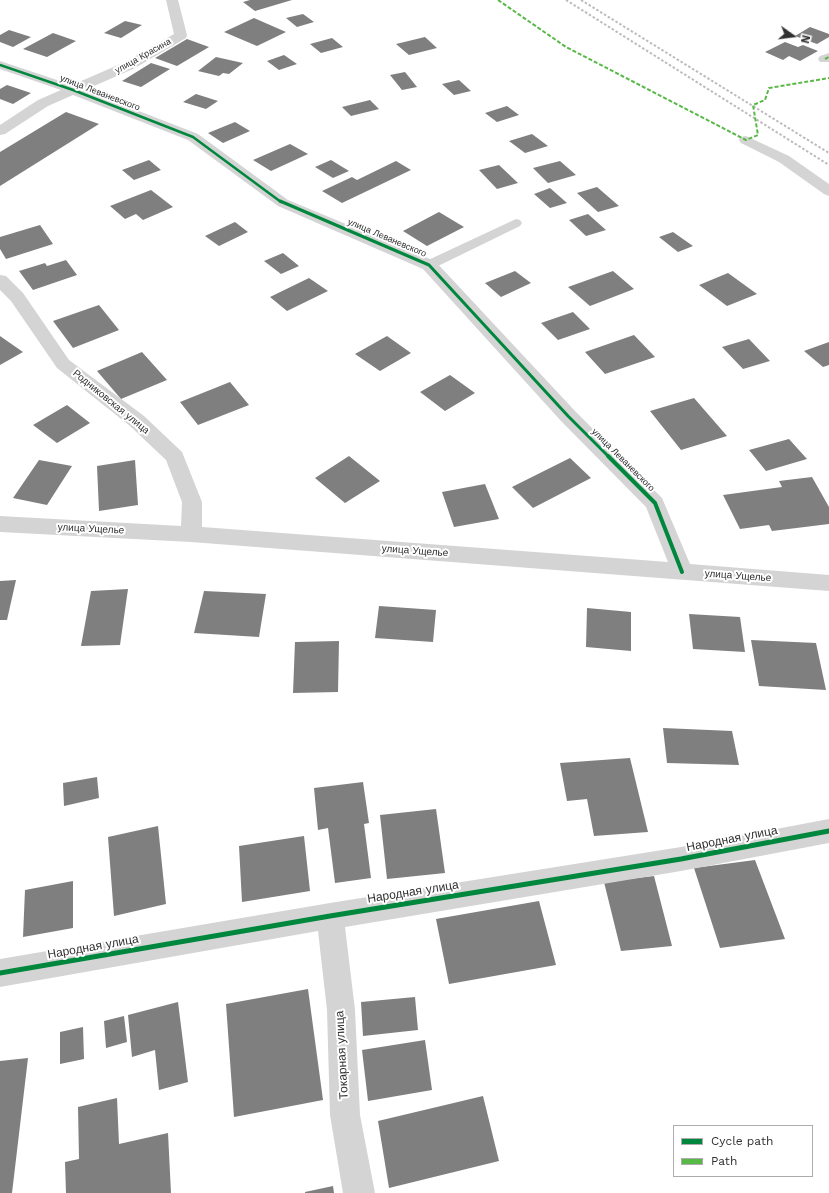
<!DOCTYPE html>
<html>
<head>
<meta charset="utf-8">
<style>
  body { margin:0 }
  #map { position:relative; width:829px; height:1193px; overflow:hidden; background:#fff; font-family:"Work Sans",sans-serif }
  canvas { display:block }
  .legend { position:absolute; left:673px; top:1125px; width:140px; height:52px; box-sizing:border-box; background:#fff; border:1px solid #acacac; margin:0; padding:5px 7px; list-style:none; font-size:12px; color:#303030 }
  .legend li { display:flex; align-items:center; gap:8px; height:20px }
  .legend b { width:20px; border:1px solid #acacac }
  .north { position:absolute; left:773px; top:16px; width:40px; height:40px; -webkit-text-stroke:3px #fff; paint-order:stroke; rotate:104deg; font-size:11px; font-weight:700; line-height:16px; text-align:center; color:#303030 }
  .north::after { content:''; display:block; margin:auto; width:14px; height:18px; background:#303030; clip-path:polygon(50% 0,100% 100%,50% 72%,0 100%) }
</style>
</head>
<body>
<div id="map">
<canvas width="829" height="1193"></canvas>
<ul class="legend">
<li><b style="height:5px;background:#00873e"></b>Cycle path</li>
<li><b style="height:5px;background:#58b947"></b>Path</li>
</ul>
<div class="north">N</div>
</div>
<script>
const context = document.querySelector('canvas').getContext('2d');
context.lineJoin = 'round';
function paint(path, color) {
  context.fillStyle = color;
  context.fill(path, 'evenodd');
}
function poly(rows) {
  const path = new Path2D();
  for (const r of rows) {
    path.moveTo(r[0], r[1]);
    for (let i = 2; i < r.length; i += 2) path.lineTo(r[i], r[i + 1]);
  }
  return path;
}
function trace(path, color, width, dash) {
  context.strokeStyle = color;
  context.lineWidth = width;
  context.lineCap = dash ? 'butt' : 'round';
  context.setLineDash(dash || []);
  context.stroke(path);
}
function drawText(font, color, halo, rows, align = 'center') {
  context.font = font + ' "Work Sans",sans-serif';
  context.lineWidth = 4;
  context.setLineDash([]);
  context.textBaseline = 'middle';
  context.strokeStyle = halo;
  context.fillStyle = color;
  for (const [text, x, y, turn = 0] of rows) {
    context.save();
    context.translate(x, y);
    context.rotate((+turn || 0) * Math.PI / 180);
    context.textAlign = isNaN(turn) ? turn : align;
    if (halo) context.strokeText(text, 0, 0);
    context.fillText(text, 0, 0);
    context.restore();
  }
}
const building = poly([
  [250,0,292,0,255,11,243,2],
  [303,14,314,22,297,27,286,18],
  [254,18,286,32,257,46,224,32],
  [125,21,142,25,121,38,104,33],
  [810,27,829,34,829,37,817,44,795,36],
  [9,30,31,37,13,47,0,42,0,35],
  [53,33,76,41,47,57,23,49],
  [425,37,437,48,409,55,396,44],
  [332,38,343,47,321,53,310,44],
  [187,39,209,47,177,66,155,58],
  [785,42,798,47,803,45,818,51,800,61,789,56,783,60,765,52],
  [284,55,297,64,279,70,267,61],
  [216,57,243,63,229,74,223,73,219,76,198,71],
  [151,63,170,69,141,87,122,81],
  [405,72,417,87,402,90,390,75],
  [459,80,471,91,454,95,442,84],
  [7,85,31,93,13,104,0,99,0,89],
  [196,94,218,101,206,109,183,102],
  [370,100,379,109,351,116,342,107],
  [507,106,519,115,497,122,485,113],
  [66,112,99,124,0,186,0,152],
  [235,122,250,131,223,143,208,133],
  [532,134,548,146,525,153,509,141],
  [290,144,308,154,271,171,253,160],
  [149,160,161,170,134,180,122,170],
  [331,160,349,171,333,178,315,167],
  [396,161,411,170,342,203,322,191,352,177,357,180],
  [560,161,576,175,548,183,533,168],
  [499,165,518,183,497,189,479,170],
  [597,187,619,206,598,212,577,193],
  [550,188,567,203,550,208,534,194],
  [151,190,173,207,143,220,136,214,125,219,110,206],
  [439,212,464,227,427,246,403,231],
  [588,214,606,230,586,236,569,220],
  [235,222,248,232,219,246,205,236],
  [40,225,53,244,6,259,0,249,0,237],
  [673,232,693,246,678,252,659,237],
  [283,253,299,266,281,274,264,261],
  [66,260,77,275,33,290,19,271,45,263,47,266],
  [515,271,531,283,501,297,485,283],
  [613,271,634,289,590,306,568,287],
  [728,273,757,294,727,306,699,285],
  [309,278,328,291,287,311,270,297],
  [99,305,119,330,73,348,53,321],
  [573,312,590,329,558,340,541,323],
  [634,335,655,357,605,374,585,352],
  [0,336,23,352,0,365],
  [387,336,411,353,380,371,355,354],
  [749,339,770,361,743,369,722,347],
  [829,342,829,365,823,367,804,351],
  [142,352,167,380,121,399,97,371],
  [450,375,475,393,445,411,420,392],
  [230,382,249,405,198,425,180,402],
  [694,398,727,436,681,450,650,411],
  [67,405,90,423,57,443,33,425],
  [789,439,807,459,766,471,749,450],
  [349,456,380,481,345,503,315,478],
  [570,458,591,478,533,508,512,487],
  [39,460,72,466,47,505,13,498],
  [135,460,138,505,99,511,97,466],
  [812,477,829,507,829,524,772,531,769,525,740,529,723,495,782,487,779,481],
  [485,484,499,519,454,527,442,492],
  [16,580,7,620,0,620,0,581],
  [128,589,120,645,81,646,91,591],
  [204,591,266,594,259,637,194,633],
  [379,606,436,610,433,642,375,638],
  [587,608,631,612,631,651,586,647],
  [689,614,740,617,745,652,693,649],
  [751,640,816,643,826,690,759,686],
  [339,641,338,692,293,693,295,642],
  [663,728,732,731,739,765,667,763],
  [630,758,648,832,594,836,587,799,567,801,560,763],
  [97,777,99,798,64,806,63,783],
  [363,782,369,823,364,824,371,878,335,883,328,828,318,830,314,788],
  [436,809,445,873,387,879,380,815],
  [158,826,166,904,114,916,108,837],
  [304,836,310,891,242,902,239,846],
  [755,860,785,939,720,948,694,868],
  [654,876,672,946,621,951,604,882],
  [73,881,73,928,23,937,25,890],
  [539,901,556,965,449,984,436,919],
  [308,989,323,1100,234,1117,226,1004],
  [415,997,418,1030,363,1036,361,1002],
  [178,1002,188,1082,159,1090,155,1050,132,1057,128,1015],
  [124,1016,127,1042,106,1048,104,1021],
  [83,1027,84,1059,60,1064,60,1032],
  [425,1040,432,1090,368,1101,362,1050],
  [28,1058,12,1193,0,1193,0,1061],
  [483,1096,499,1161,389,1188,378,1121],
  [117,1098,119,1144,168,1133,171,1193,66,1193,65,1162,79,1159,78,1107],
  [333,1186,334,1193,305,1193,305,1192]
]);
const lane = poly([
  [516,219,520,220,522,223,520,226,434,268,424,268,423,265,424,262,516,219]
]);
const street = poly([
  [166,0,178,0,187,35,186,38,135,68,85,90,198,134,288,200,435,261,575,411,662,498,690,564,829,575,829,591,191,542,0,532,0,516,181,526,182,502,166,460,130,426,57,368,11,301,0,290,0,275,6,276,23,293,69,360,144,416,182,452,202,502,202,527,668,562,646,507,561,421,423,269,278,206,188,140,73,95,48,106,5,134,0,135,0,125,38,100,61,90,0,69,0,61,72,85,125,62,174,34,166,0],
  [829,53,829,62,820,62,818,59,820,56,829,53],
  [746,136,789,156,829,184,829,196,824,194,779,162,741,143,739,140,741,137,746,136],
  [829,819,829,843,681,871,345,927,355,1010,360,1115,375,1193,343,1193,330,1115,327,1010,318,931,0,987,0,959,330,903,681,847,829,819]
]);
const rail = poly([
  [566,0,829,165],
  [581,0,829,153]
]);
const quiet = poly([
  [498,0,566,47,746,140,758,135,753,105,765,100,769,88,829,78],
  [825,59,829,57]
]);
const cyclewayFar3 = poly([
  [0,65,73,90,193,137,281,202]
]);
const cyclewayFar2 = poly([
  [280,201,429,265,568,416,609,457]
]);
const cyclewayFar1 = poly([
  [608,456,655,503,682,572]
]);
const cycleway = poly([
  [0,973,330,916,681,859,829,831]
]);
const farStreetnames = [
  ["улица Красина",143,56,-29],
  ["улица Леваневского",100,93,21],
  ["улица Леваневского",387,238,23],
  ["улица Леваневского",623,460,45]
];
const streetNames = [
  ["Родниковская улица",111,402,39],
  ["улица Ущелье",91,529,3],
  ["улица Ущелье",415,551,4],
  ["улица Ущелье",738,576,4]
];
const nearStreetnames = [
  ["Народная улица",732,839,-11],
  ["Народная улица",413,892,-9],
  ["Народная улица",93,947,-10],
  ["Токарная улица",342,1055,-93]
];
paint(building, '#7f7f7f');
paint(lane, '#d4d4d4');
paint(street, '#d4d4d4');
trace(rail, '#bcbcbc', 2, [2.5, 2]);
trace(quiet, '#58b947', 2, [4, 2]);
trace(cyclewayFar3, '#00873e', 2.5);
trace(cyclewayFar2, '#00873e', 3);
trace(cyclewayFar1, '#00873e', 4);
trace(cycleway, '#00873e', 5);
drawText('9px', '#303030', '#fff', farStreetnames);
drawText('10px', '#303030', '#fff', streetNames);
drawText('12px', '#303030', '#fff', nearStreetnames);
</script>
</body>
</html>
